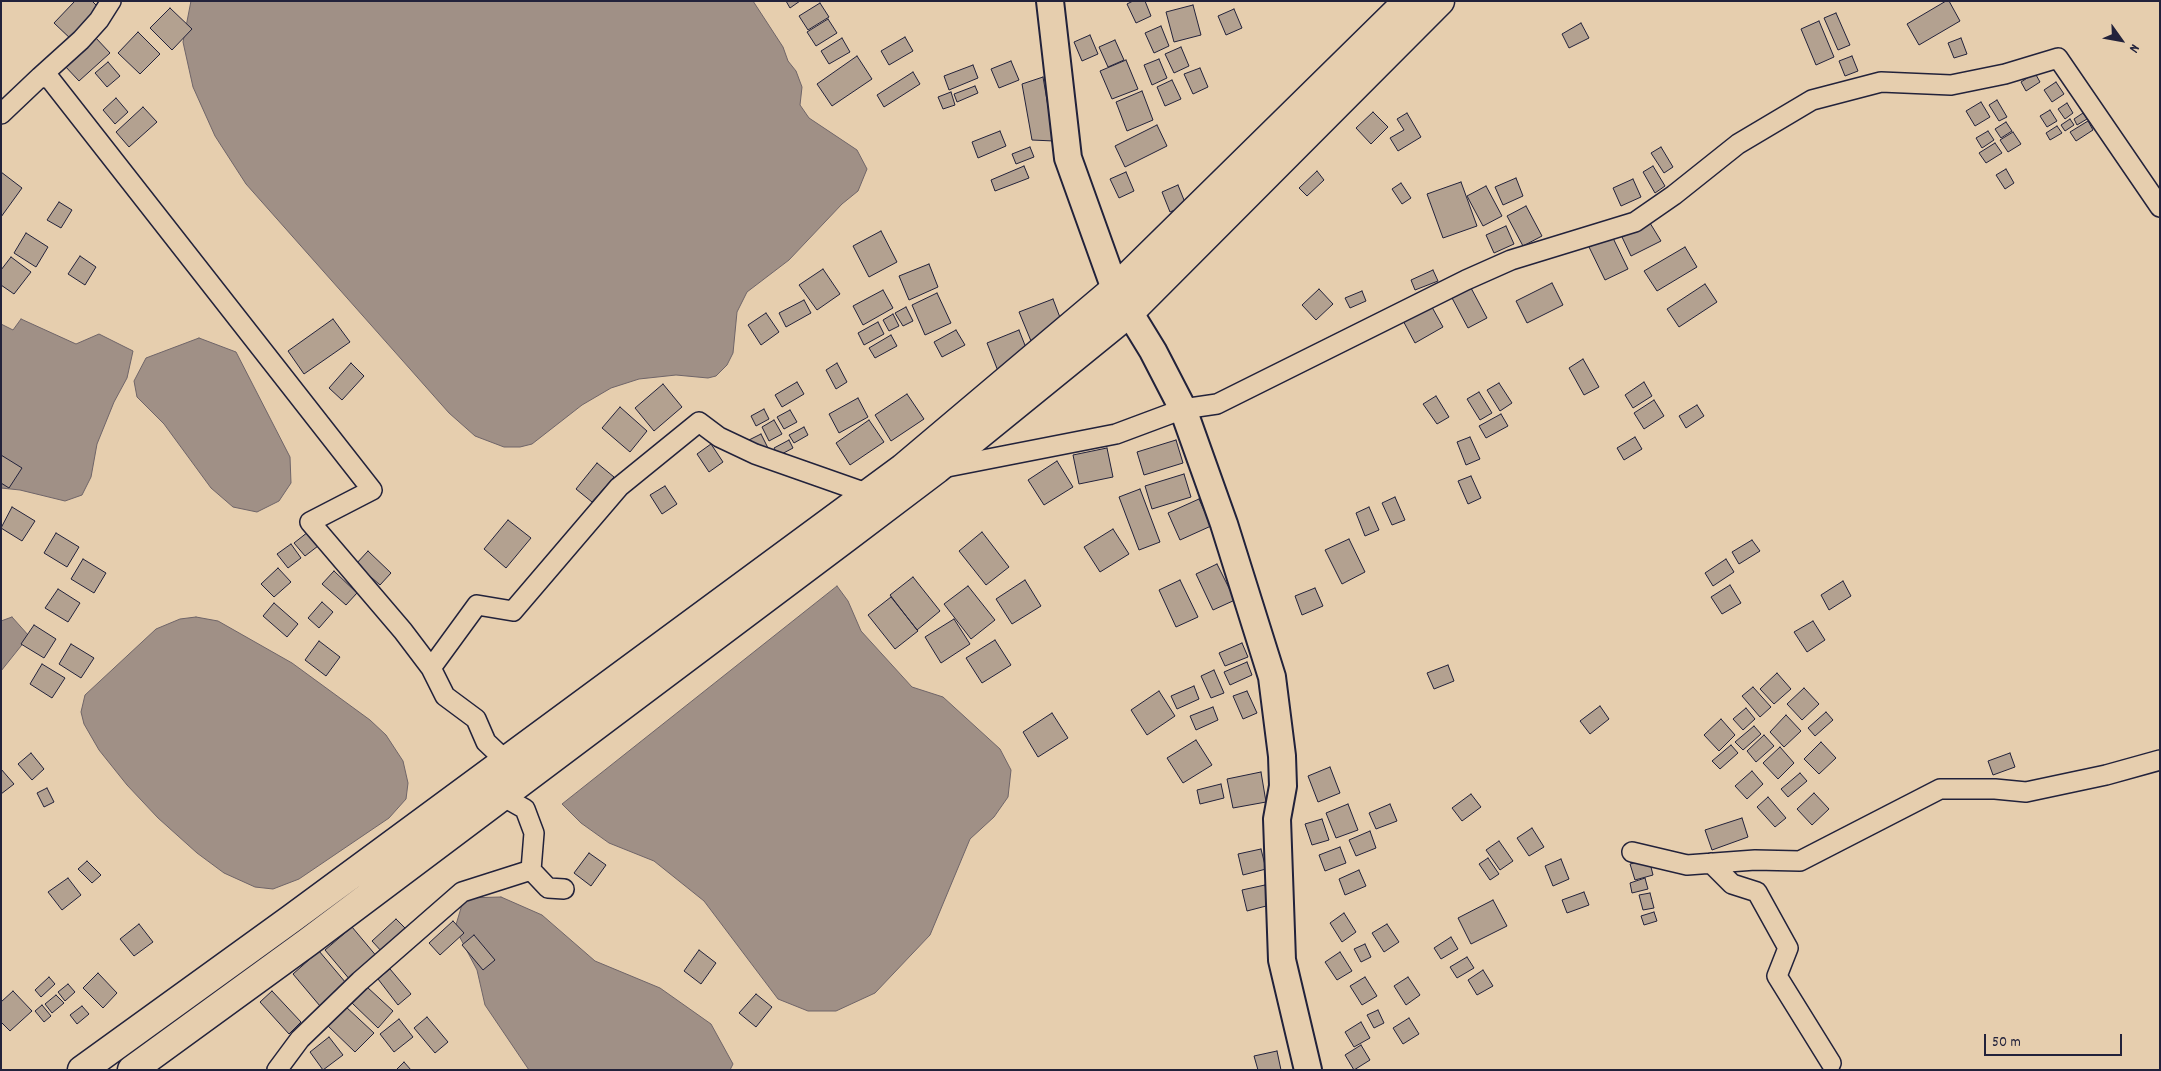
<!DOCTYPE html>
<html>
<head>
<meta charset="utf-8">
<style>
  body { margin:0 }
  #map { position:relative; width:2161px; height:1071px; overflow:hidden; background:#e6ceae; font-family:Dekko,sans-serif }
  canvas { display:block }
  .frame { position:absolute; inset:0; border:2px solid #22223b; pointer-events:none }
  .north { position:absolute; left:2096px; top:15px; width:50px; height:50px; -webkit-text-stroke:4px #e6ceae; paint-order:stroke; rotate:122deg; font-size:14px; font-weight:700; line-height:20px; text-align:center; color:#22223b }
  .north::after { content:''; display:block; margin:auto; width:18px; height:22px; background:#22223b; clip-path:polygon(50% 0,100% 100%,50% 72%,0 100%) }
  .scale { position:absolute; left:1984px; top:1034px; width:138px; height:22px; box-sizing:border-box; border:2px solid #22223b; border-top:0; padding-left:6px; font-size:15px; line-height:18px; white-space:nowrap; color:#22223b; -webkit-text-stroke:4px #e6ceae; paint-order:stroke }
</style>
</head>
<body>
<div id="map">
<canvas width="2161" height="1071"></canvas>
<div class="frame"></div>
<div class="north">N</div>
<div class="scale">50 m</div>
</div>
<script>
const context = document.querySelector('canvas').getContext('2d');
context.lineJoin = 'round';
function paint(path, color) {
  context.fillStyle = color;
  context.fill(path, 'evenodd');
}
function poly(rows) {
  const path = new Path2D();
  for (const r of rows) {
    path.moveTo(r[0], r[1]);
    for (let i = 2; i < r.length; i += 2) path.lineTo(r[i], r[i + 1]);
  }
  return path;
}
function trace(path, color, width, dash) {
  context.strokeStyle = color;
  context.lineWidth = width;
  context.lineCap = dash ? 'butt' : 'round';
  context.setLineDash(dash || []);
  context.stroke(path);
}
const water = poly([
  [191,1,753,1,783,47,788,61,796,71,802,87,800,105,809,118,857,150,867,169,858,191,842,204,789,260,747,292,737,312,733,353,727,365,716,376,708,378,676,375,639,379,611,388,582,405,532,444,520,447,504,447,475,436,449,413,246,184,215,136,193,87,183,42,191,1],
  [21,319,76,344,99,334,133,351,127,378,114,402,97,444,91,477,82,495,65,501,20,490,1,488,1,324,13,330,21,319],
  [199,338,236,352,290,457,291,483,279,501,257,512,233,507,211,488,164,424,137,397,134,381,146,358,199,338],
  [837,586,848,601,861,631,912,687,943,697,1000,749,1011,770,1008,797,994,817,970,839,930,935,875,993,836,1011,808,1011,778,999,704,901,654,861,609,843,581,823,562,804,837,586],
  [12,617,29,636,1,671,1,621,12,617],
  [196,617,218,621,292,663,370,720,386,735,403,761,408,783,406,799,389,818,299,879,273,889,255,887,224,873,197,853,158,818,127,785,99,750,84,724,81,712,85,695,156,629,180,619,196,617],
  [501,897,542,915,595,961,660,988,711,1024,733,1064,730,1070,529,1070,485,1005,477,970,455,928,464,898,501,897]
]);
const building = poly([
  [75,1,92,1,102,11,73,41,54,23,75,1],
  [786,1,800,1,790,8,786,1],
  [1133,1,1145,1,1151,16,1136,23,1127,4,1133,1],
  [1946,1,1949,1,1960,21,1919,45,1907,24,1946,1],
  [820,3,829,17,808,30,799,16,820,3],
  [1193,5,1201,35,1174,42,1166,12,1193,5],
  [170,8,192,29,172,50,150,28,170,8],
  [1234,9,1242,28,1226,35,1218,16,1234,9],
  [1836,13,1850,45,1838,50,1824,18,1836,13],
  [828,19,837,33,816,46,807,32,828,19],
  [1819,21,1834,57,1816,65,1801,29,1819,21],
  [1581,23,1589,38,1569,48,1562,34,1581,23],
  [1161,26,1169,46,1154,53,1145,33,1161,26],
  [138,32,160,54,140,74,118,53,138,32],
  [1090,35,1098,54,1082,61,1074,42,1090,35],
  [95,37,110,53,79,81,64,65,95,37],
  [905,37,913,51,889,65,881,51,905,37],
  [842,38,850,52,829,64,821,51,842,38],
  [1961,38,1967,54,1954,58,1948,43,1961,38],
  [1115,40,1124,60,1108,67,1099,47,1115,40],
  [1181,47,1189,66,1174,73,1165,54,1181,47],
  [857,56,872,79,832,106,817,84,857,56],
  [1852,56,1858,71,1845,76,1839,61,1852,56],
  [1159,59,1167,78,1152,85,1144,65,1159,59],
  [1126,60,1138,89,1112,99,1100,71,1126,60],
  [1011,61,1019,80,999,88,991,69,1011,61],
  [108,62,120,76,107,87,95,73,108,62],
  [973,65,978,78,949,90,944,76,973,65],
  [1200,68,1208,87,1193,94,1184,74,1200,68],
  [913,72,920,84,884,107,877,95,913,72],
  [2035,73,2040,82,2026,91,2021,82,2035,73],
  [1043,77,1054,141,1032,140,1022,84,1043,77],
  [1172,80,1181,99,1165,106,1157,87,1172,80],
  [2056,82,2064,94,2052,102,2044,90,2056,82],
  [975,86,978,93,957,102,954,94,975,86],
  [1142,91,1153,120,1127,131,1116,102,1142,91],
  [951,92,955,105,943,109,938,97,951,92],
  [116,98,128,112,115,124,103,110,116,98],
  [1997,100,2007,117,1999,121,1989,105,1997,100],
  [1981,102,1990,117,1975,126,1966,111,1981,102],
  [2067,103,2073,113,2065,119,2058,109,2067,103],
  [143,107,157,122,129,147,116,132,143,107],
  [2050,110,2057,121,2047,127,2040,116,2050,110],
  [1373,112,1388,127,1371,144,1356,128,1373,112],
  [1407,113,1421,137,1398,151,1390,138,1404,130,1397,119,1407,113],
  [2083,113,2087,119,2077,125,2074,119,2083,113],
  [2070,119,2074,125,2065,131,2061,125,2070,119],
  [2088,121,2093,130,2076,141,2070,132,2088,121],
  [2006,122,2012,131,2001,138,1995,129,2006,122],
  [1157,125,1167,146,1125,167,1115,146,1157,125],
  [2057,126,2062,133,2050,140,2046,133,2057,126],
  [1000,131,1006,146,978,158,972,142,1000,131],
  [1988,131,1994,140,1982,148,1976,138,1988,131],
  [2013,132,2021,144,2008,152,2000,140,2013,132],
  [1995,143,2002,153,1986,163,1979,153,1995,143],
  [1030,147,1034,157,1016,164,1012,154,1030,147],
  [1661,147,1673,167,1664,173,1651,153,1661,147],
  [1024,166,1029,178,995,191,991,180,1024,166],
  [1653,166,1665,186,1655,193,1643,172,1653,166],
  [2006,169,2014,183,2005,189,1996,175,2006,169],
  [1317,171,1324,180,1307,196,1299,188,1317,171],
  [1,172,22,188,1,217,1,172],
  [1126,172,1134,191,1119,198,1110,179,1126,172],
  [1516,178,1523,196,1503,205,1495,187,1516,178],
  [1633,179,1641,197,1621,206,1613,188,1633,179],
  [1461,182,1477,226,1443,238,1427,194,1461,182],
  [1401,183,1411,198,1402,204,1392,189,1401,183],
  [1178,185,1186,205,1170,212,1162,192,1178,185],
  [1486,186,1502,216,1483,226,1467,196,1486,186],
  [59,202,72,210,61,228,47,220,59,202],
  [1526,206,1542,236,1523,246,1507,216,1526,206],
  [1650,223,1661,241,1631,256,1622,237,1650,223],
  [1506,226,1514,244,1494,253,1486,235,1506,226],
  [881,231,897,262,869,277,853,246,881,231],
  [26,233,48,247,36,267,14,253,26,233],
  [1612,236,1628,269,1605,280,1589,247,1612,236],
  [1685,247,1697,267,1657,291,1644,271,1685,247],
  [80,256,96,267,85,285,68,274,80,256],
  [11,257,31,272,14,294,1,285,1,270,11,257],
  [929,264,938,287,909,300,899,276,929,264],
  [823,269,840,294,817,310,799,285,823,269],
  [1433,270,1438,281,1415,290,1411,280,1433,270],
  [1552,283,1563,305,1527,323,1516,301,1552,283],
  [1705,284,1717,302,1679,327,1667,309,1705,284],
  [1471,288,1487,318,1468,328,1452,298,1471,288],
  [1319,289,1333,304,1316,320,1302,305,1319,289],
  [883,290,893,308,863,325,853,306,883,290],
  [1362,291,1366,301,1350,308,1345,298,1362,291],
  [937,293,951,323,925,335,912,305,937,293],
  [1053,299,1064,328,1031,341,1019,312,1053,299],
  [804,300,811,313,786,327,779,313,804,300],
  [1428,300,1443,327,1415,343,1400,315,1428,300],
  [906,307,913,321,903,326,895,313,906,307],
  [766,313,779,332,761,345,748,325,766,313],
  [893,314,899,326,889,331,883,320,893,314],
  [333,319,350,342,304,374,288,351,333,319],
  [878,322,884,334,864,345,858,333,878,322],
  [956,330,965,345,942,357,934,342,956,330],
  [1019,330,1030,358,998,371,987,343,1019,330],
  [891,335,897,346,875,358,869,348,891,335],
  [1583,359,1599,387,1584,395,1569,368,1583,359],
  [351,363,364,376,342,400,329,388,351,363],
  [837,363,847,382,836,389,826,370,837,363],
  [797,382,804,394,782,407,775,395,797,382],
  [1644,382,1652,396,1633,408,1625,395,1644,382],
  [1499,383,1512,403,1500,411,1487,390,1499,383],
  [663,384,682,407,654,431,635,408,663,384],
  [1479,392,1492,413,1480,420,1467,399,1479,392],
  [907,394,924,419,891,441,875,415,907,394],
  [1436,396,1449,417,1437,424,1423,404,1436,396],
  [858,398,868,417,839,433,829,414,858,398],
  [1654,400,1664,416,1644,429,1634,413,1654,400],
  [1697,405,1704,416,1686,428,1679,416,1697,405],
  [620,407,647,431,630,452,602,428,620,407],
  [764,409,769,419,756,426,751,416,764,409],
  [790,410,797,422,784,429,777,417,790,410],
  [1501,414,1508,426,1486,438,1479,426,1501,414],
  [774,420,782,434,769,441,762,427,774,420],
  [869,420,884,442,850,465,836,443,869,420],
  [804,427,808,435,794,443,789,435,804,427],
  [761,434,768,448,756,454,749,440,761,434],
  [1470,437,1480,459,1466,465,1457,442,1470,437],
  [1635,437,1642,449,1624,460,1617,448,1635,437],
  [789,440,793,448,778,456,774,448,789,440],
  [1176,440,1183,463,1144,475,1137,452,1176,440],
  [711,444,723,462,709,472,697,454,711,444],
  [1107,448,1113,477,1079,484,1073,455,1107,448],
  [1,455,22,468,9,488,1,483,1,455],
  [1057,461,1073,487,1044,505,1028,480,1057,461],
  [597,463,614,477,592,502,576,489,597,463],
  [1184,474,1191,497,1152,509,1145,486,1184,474],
  [1471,476,1481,498,1468,504,1458,481,1471,476],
  [665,486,677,504,662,514,650,495,665,486],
  [1140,489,1160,542,1139,550,1119,497,1140,489],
  [1395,497,1405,520,1392,525,1382,503,1395,497],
  [1199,499,1211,526,1180,540,1168,513,1199,499],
  [12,507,35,521,22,541,1,528,12,507],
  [1369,507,1379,530,1365,536,1356,513,1369,507],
  [508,520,531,538,506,568,484,549,508,520],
  [1113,529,1129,554,1100,572,1084,547,1113,529],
  [308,532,318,546,305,556,294,543,308,532],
  [982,532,1009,567,986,585,959,551,982,532],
  [56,533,79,547,67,567,44,553,56,533],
  [1349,539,1365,572,1342,584,1325,550,1349,539],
  [1752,540,1760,551,1739,564,1732,552,1752,540],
  [291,544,301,558,288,568,277,554,291,544],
  [368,551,391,573,380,585,356,564,368,551],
  [83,559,106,573,94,593,71,579,83,559],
  [1726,559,1734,572,1713,586,1705,573,1726,559],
  [1217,564,1235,600,1213,610,1196,574,1217,564],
  [278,568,291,582,274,597,261,584,278,568],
  [334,571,357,593,346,605,322,584,334,571],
  [913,577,940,611,917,630,890,595,913,577],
  [1025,580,1041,606,1012,624,996,599,1025,580],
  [1180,580,1198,617,1176,627,1159,590,1180,580],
  [1843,581,1851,596,1829,610,1821,595,1843,581],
  [1730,585,1741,603,1722,614,1711,597,1730,585],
  [968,586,995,620,971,639,944,604,968,586],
  [1315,588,1323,606,1302,615,1295,596,1315,588],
  [58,589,80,603,68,622,45,608,58,589],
  [891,597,918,631,895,649,868,615,891,597],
  [322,602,333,612,319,628,308,618,322,602],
  [274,603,298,624,287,637,263,616,274,603],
  [954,619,970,644,941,663,925,637,954,619],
  [1813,621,1825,640,1807,652,1794,632,1813,621],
  [34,625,56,639,44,658,21,644,34,625],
  [995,640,1011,665,982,683,966,658,995,640],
  [319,641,340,657,326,676,305,660,319,641],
  [1242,643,1248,657,1225,666,1219,653,1242,643],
  [71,644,94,658,81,678,59,664,71,644],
  [1247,662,1252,675,1230,685,1224,672,1247,662],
  [42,664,65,678,52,698,30,684,42,664],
  [1448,665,1454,681,1434,689,1427,673,1448,665],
  [1214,670,1224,693,1211,698,1201,676,1214,670],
  [1777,673,1791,689,1774,704,1760,689,1777,673],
  [1194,686,1199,699,1177,709,1171,696,1194,686],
  [1753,687,1771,707,1760,717,1742,696,1753,687],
  [1804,688,1819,704,1802,720,1787,704,1804,688],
  [1159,691,1175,716,1147,735,1131,710,1159,691],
  [1247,691,1257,713,1243,719,1233,696,1247,691],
  [1600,706,1609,719,1590,734,1580,721,1600,706],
  [1213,707,1218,720,1196,730,1190,716,1213,707],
  [1746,708,1755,719,1743,730,1733,719,1746,708],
  [1826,712,1833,720,1815,736,1808,728,1826,712],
  [1052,713,1068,738,1038,757,1023,732,1052,713],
  [1786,715,1801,731,1784,747,1770,732,1786,715],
  [1721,719,1735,735,1719,751,1704,735,1721,719],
  [1754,726,1761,734,1743,750,1735,742,1754,726],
  [1764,735,1774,746,1756,762,1747,751,1764,735],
  [1196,740,1212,765,1183,783,1167,758,1196,740],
  [1821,742,1836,758,1819,774,1804,759,1821,742],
  [1731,745,1738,753,1720,769,1712,761,1731,745],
  [1780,747,1794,763,1778,779,1763,763,1780,747],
  [31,753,44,769,32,780,18,764,31,753],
  [2010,753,2015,767,1993,775,1988,761,2010,753],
  [1330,767,1340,793,1318,802,1308,776,1330,767],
  [1,769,14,784,1,794,1,769],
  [1752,771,1763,784,1747,799,1735,786,1752,771],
  [1261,772,1266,802,1233,808,1227,779,1261,772],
  [1800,773,1807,781,1788,797,1781,789,1800,773],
  [1221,784,1224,798,1200,804,1197,790,1221,784],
  [47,788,54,802,44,807,37,793,47,788],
  [1814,793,1829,809,1812,825,1797,809,1814,793],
  [1471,794,1481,807,1462,821,1452,808,1471,794],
  [1768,797,1786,818,1775,827,1757,807,1768,797],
  [1348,804,1358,830,1336,838,1326,813,1348,804],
  [1390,804,1397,821,1376,829,1369,813,1390,804],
  [1742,818,1748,837,1712,850,1705,830,1742,818],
  [1322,819,1329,840,1312,845,1305,824,1322,819],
  [1532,828,1544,847,1529,856,1517,838,1532,828],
  [1370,831,1376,848,1356,856,1349,840,1370,831],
  [1499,841,1513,861,1500,870,1486,850,1499,841],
  [1340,847,1346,863,1325,871,1319,855,1340,847],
  [1261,849,1266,869,1243,875,1238,854,1261,849],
  [589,853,606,865,591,886,574,873,589,853],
  [1488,858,1499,874,1490,880,1479,864,1488,858],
  [1561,859,1569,879,1553,886,1545,866,1561,859],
  [1649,859,1653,875,1635,880,1630,864,1649,859],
  [87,861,101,875,92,883,78,869,87,861],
  [1359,870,1366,886,1345,895,1339,879,1359,870],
  [68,878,81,895,62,910,48,892,68,878],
  [1645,878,1648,889,1632,893,1630,883,1645,878],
  [1265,885,1270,905,1247,911,1242,890,1265,885],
  [1584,892,1589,905,1567,913,1562,900,1584,892],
  [1650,893,1654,908,1643,910,1639,895,1650,893],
  [1493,900,1507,926,1471,944,1458,918,1493,900],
  [1654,912,1657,921,1644,925,1641,916,1654,912],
  [1344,913,1356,932,1342,942,1330,923,1344,913],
  [396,919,407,930,383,953,372,941,396,919],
  [453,921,464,933,440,955,429,943,453,921],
  [139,924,153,942,134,956,120,939,139,924],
  [1387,924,1399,942,1384,952,1372,933,1387,924],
  [352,927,378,958,351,981,325,950,352,927],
  [474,935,495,960,483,970,462,945,474,935],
  [1451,937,1458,949,1441,959,1434,948,1451,937],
  [1365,944,1371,957,1361,962,1354,949,1365,944],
  [699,950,716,963,701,984,684,971,699,950],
  [319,951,346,983,320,1006,293,974,319,951],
  [1340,952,1352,971,1337,980,1325,962,1340,952],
  [1467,957,1474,968,1457,978,1450,967,1467,957],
  [390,969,411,994,398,1005,378,979,390,969],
  [1483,970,1493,986,1477,995,1468,980,1483,970],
  [98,973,117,993,103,1008,83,988,98,973],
  [49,977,55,984,41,997,35,990,49,977],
  [1365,977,1377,996,1362,1005,1350,986,1365,977],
  [1408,977,1420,995,1406,1005,1394,986,1408,977],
  [68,984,75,992,65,1001,58,992,68,984],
  [367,987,393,1011,378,1028,352,1003,367,987],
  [13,991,32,1011,10,1031,1,1022,1,1002,13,991],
  [272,991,301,1022,289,1034,260,1002,272,991],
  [756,994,772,1007,756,1027,739,1013,756,994],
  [56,995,64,1003,52,1013,45,1004,56,995],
  [42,1005,51,1016,44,1022,35,1011,42,1005],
  [82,1006,89,1014,77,1024,70,1015,82,1006],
  [345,1006,374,1033,355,1052,327,1025,345,1006],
  [1378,1010,1384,1023,1374,1028,1367,1015,1378,1010],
  [427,1017,448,1042,435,1053,414,1028,427,1017],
  [1409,1018,1419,1034,1403,1044,1393,1028,1409,1018],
  [399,1019,413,1037,394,1052,380,1034,399,1019],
  [1361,1022,1370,1038,1354,1047,1345,1032,1361,1022],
  [329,1037,343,1055,323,1070,310,1052,329,1037],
  [1361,1045,1370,1060,1354,1070,1345,1055,1361,1045],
  [1277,1051,1281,1070,1258,1070,1254,1056,1277,1051],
  [404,1062,411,1070,396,1070,404,1062]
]);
const street = poly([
  [40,77,81,40,99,20,111,1],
  [1,114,40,77,50,79,372,490,310,522,403,631,431,668],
  [942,468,1116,434,1183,409,1217,404,1466,280,1511,260,1635,222,1674,195,1738,144,1812,100,1881,82,1951,85,2005,74,2058,58,2160,207],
  [505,760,486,742,476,719,445,696,431,668,477,605,513,611,619,487,699,422,719,437,755,454,866,493,875,499],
  [1632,852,1687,865,1755,860,1800,861,1940,789,1995,789,2026,792,2106,775,2160,760],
  [1711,863,1732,884,1757,892,1788,948,1777,976,1831,1063],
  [531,870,548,888,564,889],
  [277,1070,300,1039,360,981,462,892,531,870,534,833,525,809,502,796]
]);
const secondary = poly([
  [1050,1,1068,158,1115,289,1153,351,1183,409,1224,524,1272,677,1282,756,1283,786,1277,819,1282,960,1308,1070]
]);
const primary = poly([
  [82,1070,291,919,903,468,1115,289,1408,1],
  [132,1070,308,942,847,537,937,469,1129,313,1440,1]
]);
paint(water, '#a09086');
trace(water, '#6e6468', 1);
paint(building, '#b3a190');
trace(building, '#22223b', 1);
trace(street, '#22223b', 22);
trace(secondary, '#22223b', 30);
trace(primary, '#22223b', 31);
trace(street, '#e6ceae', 19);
trace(secondary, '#e6ceae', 26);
trace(primary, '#e6ceae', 28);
</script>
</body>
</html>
